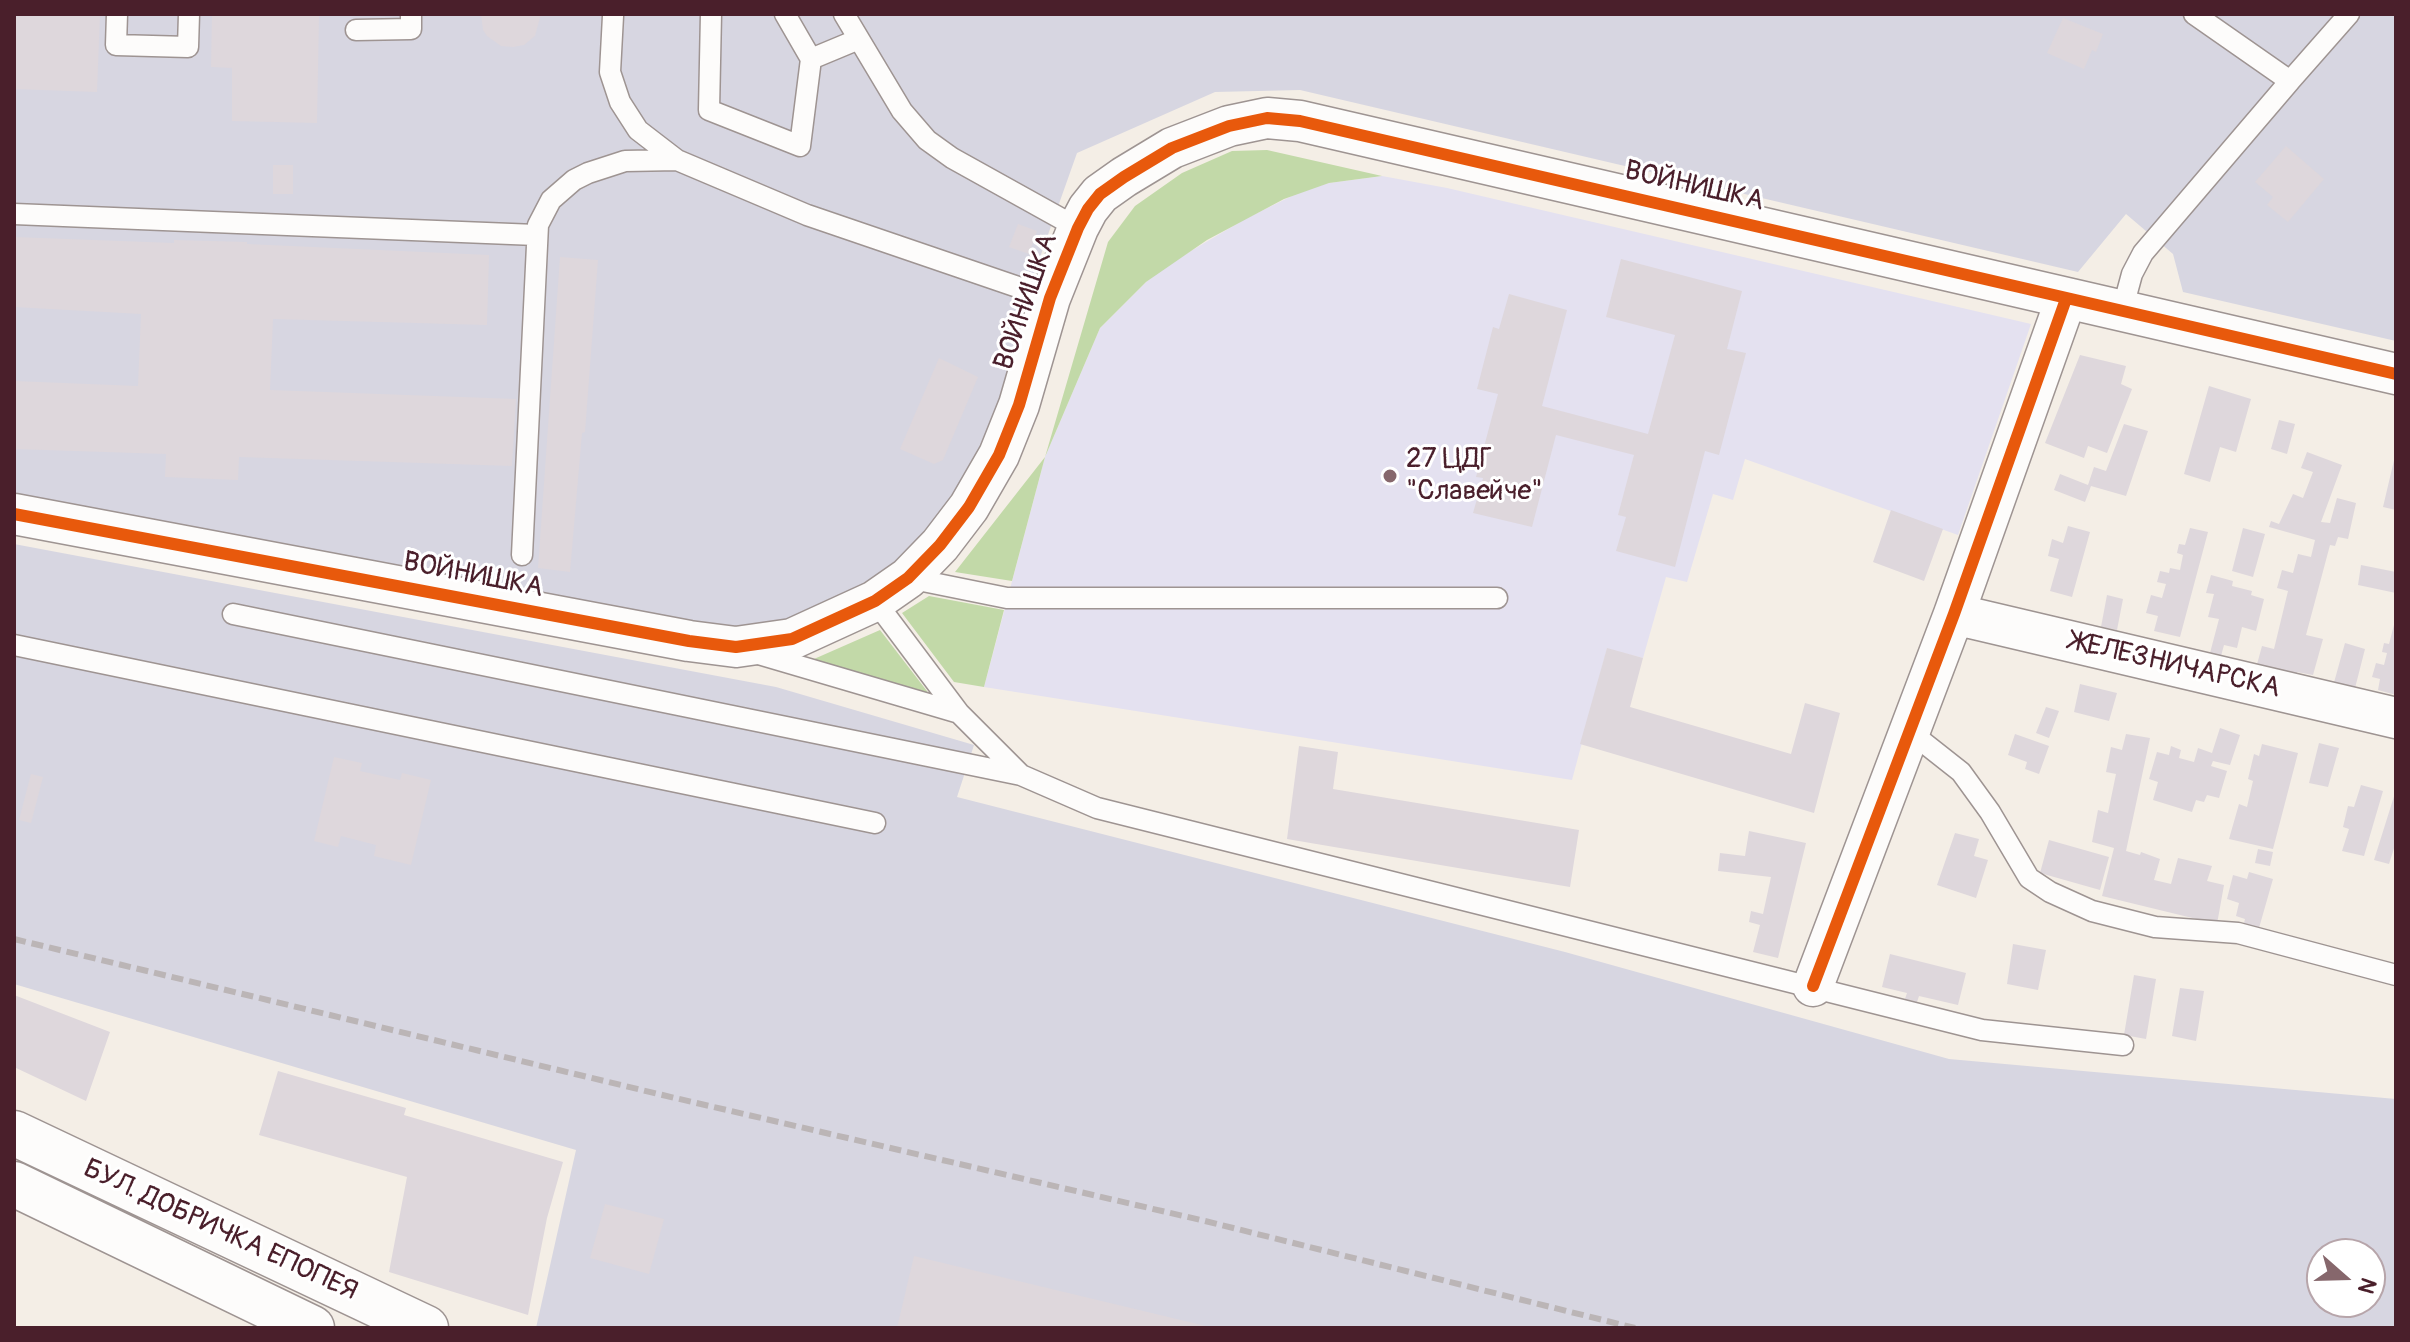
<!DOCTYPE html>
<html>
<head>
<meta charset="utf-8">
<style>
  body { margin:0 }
  #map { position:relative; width:2410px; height:1342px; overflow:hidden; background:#f4eee6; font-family:Pangolin,sans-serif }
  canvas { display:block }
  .frame { position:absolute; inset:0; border:16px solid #4a1f2b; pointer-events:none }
  .north { position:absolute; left:2306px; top:1238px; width:80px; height:80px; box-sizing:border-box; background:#fff; border:2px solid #b7a5aa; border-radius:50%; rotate:110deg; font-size:22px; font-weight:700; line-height:32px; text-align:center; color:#4a1f2b }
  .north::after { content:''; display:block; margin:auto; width:28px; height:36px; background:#86676c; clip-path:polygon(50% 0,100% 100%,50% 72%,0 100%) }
</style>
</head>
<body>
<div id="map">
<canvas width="2410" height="1342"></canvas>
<div class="frame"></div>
<div class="north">N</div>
</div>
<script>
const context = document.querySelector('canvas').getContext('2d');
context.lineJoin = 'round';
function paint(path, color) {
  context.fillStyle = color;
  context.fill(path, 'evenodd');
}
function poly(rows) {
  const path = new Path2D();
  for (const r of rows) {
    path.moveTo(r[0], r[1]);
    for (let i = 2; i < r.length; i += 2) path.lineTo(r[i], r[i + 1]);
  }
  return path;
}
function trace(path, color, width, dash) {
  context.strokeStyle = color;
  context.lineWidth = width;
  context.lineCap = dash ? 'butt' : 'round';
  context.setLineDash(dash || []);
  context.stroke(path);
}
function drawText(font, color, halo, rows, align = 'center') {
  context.font = font + ' Pangolin,sans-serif';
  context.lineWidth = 6;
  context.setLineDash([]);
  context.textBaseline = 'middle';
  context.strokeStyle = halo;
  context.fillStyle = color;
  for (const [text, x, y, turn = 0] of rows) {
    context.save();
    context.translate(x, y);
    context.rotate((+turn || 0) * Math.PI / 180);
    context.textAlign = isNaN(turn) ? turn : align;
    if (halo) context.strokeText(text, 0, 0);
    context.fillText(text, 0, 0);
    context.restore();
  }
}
const built = poly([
  [1382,176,1447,188,2031,324,1958,535,1745,459,1733,500,1713,494,1687,582,1666,577,1643,658,1607,649,1572,780,984,687,1045,457,1100,328,1146,282,1169,264,1245,219,1304,190,1329,183]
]);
const industrial = poly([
  [14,14,2396,14,2396,341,2183,292,2173,254,2126,214,2078,272,1300,90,1215,92,1077,153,1033,277,1004,397,956,500,901,568,820,616,737,633,14,498],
  [14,544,776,687,974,745,957,797,1565,952,1949,1059,2396,1099,2396,1328,536,1328,576,1150,14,984],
  [2322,1254,2370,1254,2370,1302,2322,1302]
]);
const green = poly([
  [1267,150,1382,176,1329,183,1284,199,1207,240,1146,282,1100,328,1045,457,1012,581,955,572,1045,457,1108,242,1135,206,1182,173,1232,151],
  [929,596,1004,610,984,687,954,682,902,613],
  [880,630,930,695,814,659]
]);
const building = poly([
  [14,14,100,14,97,92,14,89],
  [212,14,319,14,317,123,232,121,232,68,211,67],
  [481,14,541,14,535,36,524,45,513,47,501,46,487,36,483,30],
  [2063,18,2103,34,2096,52,2092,50,2084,69,2047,53],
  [2286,146,2324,179,2288,222,2267,205,2273,197,2255,182],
  [273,165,293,165,293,194,273,194],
  [1018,224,1037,231,1029,254,1009,247],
  [14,237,174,243,174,240,247,242,247,244,489,255,487,325,273,319,270,390,516,399,512,466,239,457,238,480,165,477,166,454,14,449,14,381,138,386,141,314,14,307],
  [560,257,598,260,585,432,582,433,570,572,538,568],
  [1621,259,1742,291,1727,349,1746,353,1719,455,1705,451,1675,567,1616,551,1626,517,1618,515,1634,455,1556,435,1532,527,1473,513,1483,478,1476,477,1498,394,1477,389,1493,327,1499,329,1509,294,1567,310,1542,406,1648,434,1675,335,1606,317],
  [2080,355,2126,366,2121,384,2132,389,2107,453,2088,446,2084,458,2045,443],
  [939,358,978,377,943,460,934,464,900,449],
  [2209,386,2251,399,2236,452,2220,447,2210,482,2184,474],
  [2279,420,2295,424,2287,454,2271,449],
  [2124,424,2148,431,2126,496,2091,486,2085,502,2054,490,2060,474,2088,485,2094,467,2106,471],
  [2307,452,2342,465,2321,522,2330,523,2337,498,2356,503,2348,539,2338,537,2335,546,2330,545,2306,635,2323,639,2313,675,2297,672,2296,678,2256,668,2262,646,2274,649,2288,591,2277,588,2282,570,2293,573,2298,554,2311,557,2315,540,2269,527,2271,521,2279,524,2293,494,2303,498,2313,472,2301,468],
  [2395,456,2396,456,2396,510,2383,507],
  [1891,510,1943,529,1924,581,1873,562],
  [2068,526,2090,532,2072,597,2050,591,2059,559,2048,556,2052,539,2063,543],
  [2190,528,2208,532,2180,637,2154,631,2158,616,2146,613,2151,595,2162,598,2166,584,2157,582,2160,571,2169,573,2170,568,2180,570,2183,555,2177,553,2179,544,2185,545],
  [2243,528,2265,534,2253,577,2232,571],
  [2361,565,2396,572,2396,593,2358,585],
  [2211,575,2233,581,2232,586,2252,591,2251,595,2264,599,2256,631,2242,627,2237,648,2224,645,2221,656,2210,653,2219,619,2208,617,2214,594,2206,593],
  [2107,595,2123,599,2117,630,2101,627],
  [2395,621,2396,621,2396,695,2378,690,2380,679,2372,677,2376,663,2384,665,2387,653,2382,652,2384,643,2389,644],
  [2345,643,2365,649,2354,692,2333,686],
  [1607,648,1643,658,1630,707,1791,754,1805,703,1840,713,1814,813,1580,744],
  [2080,684,2117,693,2109,721,2074,712],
  [2046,707,2059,711,2049,738,2036,733],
  [2220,728,2240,735,2230,765,2213,761,2211,766,2227,771,2219,798,2207,795,2204,802,2196,800,2192,812,2153,800,2158,782,2149,779,2157,752,2169,755,2171,746,2181,750,2179,758,2194,762,2198,748,2212,753],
  [2015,734,2049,746,2039,774,2025,769,2027,762,2008,755],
  [2126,734,2150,738,2126,851,2140,855,2141,852,2160,859,2154,880,2171,884,2178,858,2212,866,2207,881,2224,885,2217,924,2102,896,2114,848,2092,842,2098,810,2108,813,2116,774,2106,772,2111,747,2122,750],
  [2319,743,2339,748,2328,787,2309,783],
  [2262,744,2298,753,2273,849,2229,839,2239,804,2247,807,2253,781,2248,779,2254,754,2259,756],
  [1299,746,1338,752,1333,789,1579,830,1570,887,1287,839],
  [334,757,362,763,360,771,400,780,402,773,431,780,411,865,374,856,376,845,341,836,338,847,314,841],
  [31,774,43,777,31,823,19,820],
  [2361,785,2383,791,2364,856,2342,851,2349,829,2343,827,2348,806,2354,807],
  [2396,790,2396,842,2389,864,2374,860],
  [1749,831,1806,843,1778,958,1753,952,1760,925,1749,922,1751,911,1763,914,1771,877,1718,871,1720,853,1745,856],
  [1955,833,1979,839,1974,856,1988,860,1976,898,1937,885],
  [2049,840,2109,857,2100,890,2040,873],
  [2258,849,2273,852,2270,866,2255,863],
  [2249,872,2273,879,2257,935,2242,931,2245,919,2236,916,2239,903,2227,899,2233,875,2247,879],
  [2013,944,2046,950,2038,990,2007,984],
  [1890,954,1966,973,1958,1005,1919,996,1917,1002,1905,999,1907,993,1882,987],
  [2134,975,2156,979,2146,1039,2124,1035],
  [2180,988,2204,991,2196,1041,2172,1036],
  [14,995,110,1032,86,1101,14,1067],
  [278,1071,406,1108,404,1115,563,1162,547,1218,528,1315,389,1272,407,1177,259,1135],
  [605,1204,664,1219,649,1274,590,1258],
  [914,1256,1210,1327,1210,1328,897,1328]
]);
const service = poly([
  [117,14,116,45,188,47,189,14],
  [711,14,709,110,800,146,811,59],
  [785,14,811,59,859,39],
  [844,14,902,111,927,140,952,158,1078,228],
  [2194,14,2290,81,2349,14],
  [613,16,610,72,620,102,638,130,677,160,807,215,1050,298],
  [356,30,411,29,411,14],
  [14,214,536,235],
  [2122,311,2132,274,2143,253,2290,81],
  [522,555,538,225,551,200,574,180,588,173,625,161,677,160],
  [908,578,1007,598,1497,598],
  [875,601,959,713,1021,775,1097,808,1982,1030,2123,1045],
  [233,614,1021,775],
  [14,645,875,823],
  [755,653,959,713],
  [1909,731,1961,772,1990,812,2029,878,2050,892,2092,911,2155,927,2238,933,2396,975]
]);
const minor = poly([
  [14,514,689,641,736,647,792,639,875,601,908,578,940,545,969,507,999,455,1019,405,1050,298,1078,228,1088,209,1100,194,1124,177,1172,148,1229,126,1267,118,1300,121,2396,374],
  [1954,614,2396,718],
  [1813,986,1954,614,2066,299]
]);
const secondary = poly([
  [14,1133,426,1328],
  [14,1184,312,1328]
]);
const rail = poly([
  [14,939,675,1098,1205,1221,1635,1328]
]);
const cycleway = poly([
  [14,514,689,641,736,647,792,639,875,601,908,578,940,545,969,507,999,455,1019,405,1050,298,1078,228,1088,209,1100,194,1124,177,1172,148,1229,126,1267,118,1300,121,2396,374],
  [1813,986,1954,614,2066,299]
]);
const markers = [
  [1390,476,8,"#86676c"]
];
const streetNames = [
  ["ВОЙНИШКА",1694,187,13],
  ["ВОЙНИШКА",1027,302,-71],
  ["ВОЙНИШКА",473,576,11],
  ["ЖЕЛЕЗНИЧАРСКА",2175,666,13],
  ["БУЛ. ДОБРИЧКА ЕПОПЕЯ",220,1231,25]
];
const poiNames = [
  ["27 ЦДГ",1406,460],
  ["\"Славейче\"",1406,492]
];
paint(built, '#e4e1f0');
paint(industrial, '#d7d6e1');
paint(green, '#c2d9a8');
paint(building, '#ded7dc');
trace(service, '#9e9492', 23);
trace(minor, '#9e9492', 43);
trace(secondary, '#9e9492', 47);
trace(service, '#fdfcfb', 20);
trace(minor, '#fdfcfb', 40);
trace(secondary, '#fdfcfb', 44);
trace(rail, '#bbb5b6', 6, [12, 6]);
trace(cycleway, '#e8590c', 12);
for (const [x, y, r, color] of markers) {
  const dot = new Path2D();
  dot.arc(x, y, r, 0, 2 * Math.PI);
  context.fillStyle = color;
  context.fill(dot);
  trace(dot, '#fff', 3);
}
drawText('28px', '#4a1f2b', '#fff', streetNames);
drawText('28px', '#4a1f2b', '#fff', poiNames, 'left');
</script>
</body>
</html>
